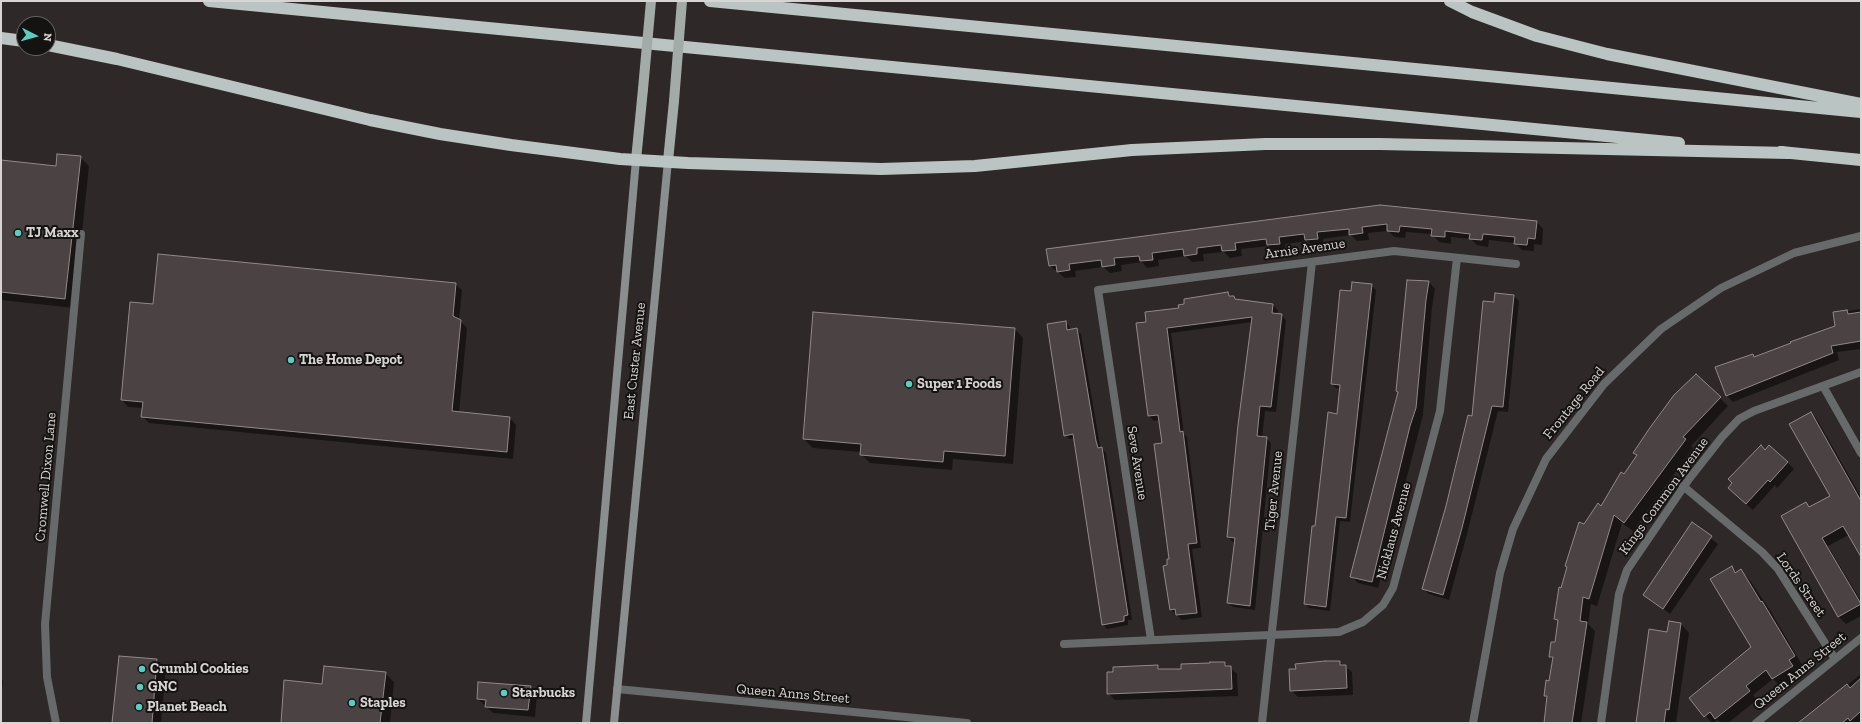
<!DOCTYPE html>
<html>
<head>
<meta charset="utf-8">
<style>
  body { margin:0 }
  #map { position:relative; width:1862px; height:724px; overflow:hidden; background:#2f2828; font-family:"Zilla Slab",serif }
  canvas { display:block }
  .frame { position:absolute; inset:0; border:2px solid #d9d4d4; pointer-events:none }
  .north { position:absolute; left:16px; top:16px; width:40px; height:40px; box-sizing:border-box; background:#151212; border:1px solid #636060; border-radius:50%; rotate:96deg; font-size:11px; font-weight:700; line-height:16px; text-align:center; color:#d9d4d4 }
  .north::after { content:''; display:block; margin:auto; width:14px; height:18px; background:#58cec0; clip-path:polygon(50% 0,100% 100%,50% 72%,0 100%) }
</style>
</head>
<body>
<div id="map">
<canvas width="1862" height="724"></canvas>
<div class="frame"></div>
<div class="north">N</div>
</div>
<script>
const context = document.querySelector('canvas').getContext('2d');
context.lineJoin = 'round';
function paint(path, color) {
  context.fillStyle = color;
  context.fill(path, 'evenodd');
}
function poly(rows) {
  const path = new Path2D();
  for (const r of rows) {
    path.moveTo(r[0], r[1]);
    for (let i = 2; i < r.length; i += 2) path.lineTo(r[i], r[i + 1]);
  }
  return path;
}
function trace(path, color, width, dash) {
  context.strokeStyle = color;
  context.lineWidth = width;
  context.lineCap = dash ? 'butt' : 'round';
  context.setLineDash(dash || []);
  context.stroke(path);
}
function drawText(font, color, halo, rows, align = 'center') {
  context.font = font + ' "Zilla Slab",serif';
  context.lineWidth = 4;
  context.setLineDash([]);
  context.textBaseline = 'middle';
  context.strokeStyle = halo;
  context.fillStyle = color;
  for (const [text, x, y, turn = 0] of rows) {
    context.save();
    context.translate(x, y);
    context.rotate((+turn || 0) * Math.PI / 180);
    context.textAlign = isNaN(turn) ? turn : align;
    if (halo) context.strokeText(text, 0, 0);
    context.fillText(text, 0, 0);
    context.restore();
  }
}
const shadow = poly([
  [80,157,89,166,74,308,1,300,1,161,57,167],
  [1380,206,1537,222,1543,229,1542,245,1534,244,1534,251,1522,250,1515,243,1489,240,1488,247,1477,245,1471,239,1451,237,1451,244,1439,242,1432,234,1406,232,1405,238,1395,237,1388,231,1368,233,1369,240,1357,241,1351,235,1323,239,1324,245,1312,246,1307,241,1285,244,1286,250,1275,252,1269,246,1241,249,1242,256,1230,258,1224,252,1203,254,1204,261,1192,262,1186,256,1158,260,1159,266,1147,268,1142,262,1121,265,1122,271,1110,273,1103,267,1075,271,1076,277,1065,278,1050,266],
  [1429,282,1435,289,1432,307,1423,415,1378,588,1358,583,1351,576,1398,393,1397,391],
  [455,284,462,290,459,320,467,328,459,413,510,418,516,425,513,459,149,423,142,416,143,408,128,407,122,400,154,305],
  [1371,285,1376,290,1350,522,1340,521,1330,611,1309,608,1305,604,1338,415,1341,389,1336,388,1332,384,1352,293],
  [1228,293,1238,300,1273,305,1278,310,1277,314,1281,315,1286,320,1276,412,1265,411,1262,438,1266,438,1271,443,1255,610,1233,607,1228,603,1236,542,1233,542,1228,537,1252,322,1171,333,1184,434,1187,437,1201,548,1192,549,1202,617,1182,620,1171,610,1169,566,1170,560,1163,444,1160,420,1154,421,1149,416,1147,322,1180,309],
  [1514,296,1519,301,1508,412,1498,411,1467,534,1449,600,1429,594,1423,589,1473,417,1495,303],
  [1861,309,1861,349,1837,352,1839,360,1733,402,1726,395,1752,355,1755,358,1836,327,1834,313],
  [1065,322,1070,327,1070,330,1077,330,1081,334,1100,446,1106,453,1132,620,1128,620,1128,625,1107,629,1103,624,1075,438,1069,439,1065,435],
  [1015,329,1023,338,1013,464,953,459,952,470,870,463,861,454,861,452,813,448,804,439],
  [1720,398,1728,406,1691,446,1693,448,1633,531,1622,523,1597,606,1591,604,1588,624,1595,631,1581,723,1545,723,1548,698,1545,695,1550,682,1553,660,1550,657,1556,643,1559,622,1556,619,1562,589,1585,525,1602,507,1624,475],
  [1811,413,1818,421,1861,497,1861,551,1849,535,1828,546,1861,601,1861,616,1846,624,1839,617,1782,516,1806,503,1810,508,1831,496],
  [1765,451,1787,462,1794,469,1777,488,1775,485,1753,510,1736,495],
  [1692,524,1718,544,1670,614,1645,595],
  [1732,568,1737,573,1741,570,1749,579,1770,610,1802,665,1797,668,1800,674,1781,687,1773,679,1753,695,1757,700,1728,723,1721,723,1718,720,1712,723,1690,698,1752,647],
  [1681,624,1689,633,1676,723,1637,723,1667,633],
  [157,660,166,669,161,723,113,723],
  [1340,662,1352,672,1353,695,1298,697,1291,690],
  [1225,663,1237,674,1238,696,1115,700,1108,693,1157,666,1162,670,1182,670,1182,665],
  [385,673,394,682,390,723,282,723,323,685],
  [1861,674,1861,723,1797,723,1801,720,1802,721],
  [1,679,3,681,1,700],
  [530,687,537,694,535,717,493,713,478,699]
]);
const building = poly([
  [57,154,81,156,65,299,1,292,1,160,56,166,57,154],
  [1380,205,1537,221,1535,239,1528,238,1527,245,1514,244,1515,237,1483,234,1482,240,1469,239,1470,234,1445,231,1445,237,1431,236,1432,229,1400,226,1399,232,1387,231,1387,224,1362,227,1363,233,1349,235,1349,229,1317,232,1318,239,1305,240,1304,234,1279,237,1280,244,1267,245,1266,239,1235,243,1236,250,1222,251,1221,245,1197,248,1197,254,1184,256,1183,249,1152,253,1153,260,1140,261,1139,256,1114,258,1115,265,1102,267,1101,260,1069,264,1070,270,1057,272,1056,265,1049,266,1046,249,1380,205],
  [158,254,456,283,453,316,461,320,452,411,510,417,507,452,141,417,143,402,121,400,130,302,153,304,158,254],
  [1407,280,1429,281,1426,300,1416,408,1410,426,1372,582,1350,577,1398,392,1396,391,1407,280],
  [1352,282,1372,284,1346,518,1336,517,1326,607,1304,604,1312,526,1315,526,1328,412,1337,414,1340,385,1331,384,1340,290,1351,291,1352,282],
  [1228,292,1229,296,1234,296,1235,299,1273,304,1272,313,1282,314,1271,407,1260,406,1257,436,1267,437,1250,606,1227,603,1235,538,1227,537,1238,425,1252,317,1167,328,1180,432,1183,431,1197,543,1188,544,1197,613,1176,615,1175,609,1170,610,1163,566,1167,565,1167,559,1169,559,1154,444,1162,443,1158,415,1148,416,1136,323,1146,322,1145,312,1179,308,1178,305,1184,304,1184,299,1228,292],
  [1495,293,1514,295,1503,407,1492,406,1462,528,1443,595,1422,589,1446,506,1468,415,1472,416,1483,301,1494,302,1495,293],
  [1847,310,1848,314,1861,312,1861,341,1831,346,1833,353,1726,396,1715,367,1753,354,1754,357,1791,343,1790,342,1835,326,1833,312,1847,310],
  [813,312,1015,328,1005,456,944,451,943,462,860,455,861,444,803,439,813,312],
  [1066,321,1067,330,1077,328,1096,441,1098,448,1102,447,1128,615,1124,616,1124,621,1102,625,1073,434,1064,436,1047,324,1066,321],
  [1696,374,1721,397,1683,437,1686,439,1624,523,1614,515,1589,599,1583,597,1580,621,1587,622,1572,723,1544,723,1547,696,1544,696,1546,680,1549,681,1553,657,1549,657,1551,642,1555,642,1558,620,1554,619,1559,587,1561,588,1567,567,1565,566,1579,522,1584,524,1598,503,1601,506,1621,472,1624,474,1637,455,1633,453,1649,429,1674,395,1696,374],
  [1811,412,1861,501,1861,557,1843,526,1822,538,1861,604,1838,617,1781,516,1806,502,1809,507,1830,496,1789,424,1811,412],
  [1761,445,1765,450,1769,445,1788,462,1770,482,1768,480,1746,504,1728,488,1732,483,1728,479,1761,445],
  [1692,522,1712,536,1663,609,1643,595,1692,522],
  [1732,566,1735,573,1741,569,1761,602,1762,601,1795,656,1789,660,1793,666,1772,679,1766,670,1746,686,1750,691,1715,719,1710,712,1704,717,1689,698,1751,647,1710,579,1732,566],
  [1669,621,1681,623,1669,710,1666,709,1664,723,1636,723,1649,629,1667,632,1669,621],
  [119,656,157,659,152,723,112,723,119,656],
  [1325,661,1340,661,1340,665,1346,665,1347,688,1290,691,1289,669,1296,669,1295,664,1325,661],
  [1210,662,1225,662,1225,666,1231,666,1232,689,1107,694,1107,672,1113,672,1113,667,1158,665,1158,669,1181,669,1181,664,1210,663,1210,662],
  [324,666,386,672,380,723,281,723,284,680,322,684,324,666],
  [1861,678,1861,711,1850,721,1848,718,1842,723,1798,723,1847,684,1850,688,1861,678],
  [478,682,531,686,528,710,485,707,486,700,477,699,478,682]
]);
const street = poly([
  [1823,386,1861,453],
  [1683,486,1762,552,1778,569,1835,659],
  [1151,640,1098,290,1394,251,1516,264],
  [1064,644,1339,632,1363,622,1383,605,1393,588,1440,411,1457,258],
  [617,689,967,723],
  [56,723,47,677,45,624,81,234],
  [1262,723,1312,262],
  [1473,723,1500,573,1513,529,1546,459,1604,384,1661,329,1721,288,1794,253,1861,236],
  [1601,723,1619,594,1627,570,1689,479,1722,437,1739,419,1754,411,1861,372],
  [1756,723,1861,638]
]);
const secondary = poly([
  [586,723,636,160],
  [614,723,668,161]
]);
const primary = poly([
  [636,160,643,89],
  [668,161,674,101]
]);
const highway = poly([
  [209,1,1679,143],
  [710,1,1861,112],
  [1450,1,1472,12,1537,36,1607,54,1861,104],
  [1,38,24,41],
  [48,45,117,59,370,120,440,134,511,145,620,159,688,163,881,169,975,166,1132,150,1265,144,1380,144,1788,153],
  [1781,152,1861,160]
]);
const primaryBridge = poly([
  [643,89,651,1],
  [674,101,682,1]
]);
const markers = [
  [18,233,4,"#58cec0"],
  [291,360,4,"#58cec0"],
  [909,384,4,"#58cec0"],
  [142,669,4,"#58cec0"],
  [140,687,4,"#58cec0"],
  [504,693,4,"#58cec0"],
  [352,703,4,"#58cec0"],
  [139,707,4,"#58cec0"]
];
const poiNames = [
  ["TJ Maxx",26,233],
  ["The Home Depot",299,360],
  ["Super 1 Foods",917,384],
  ["Crumbl Cookies",150,669],
  ["GNC",148,687],
  ["Starbucks",512,693],
  ["Staples",360,703],
  ["Planet Beach",147,707]
];
const streetNames = [
  ["Arnie Avenue",1305,249,-8],
  ["East Custer Avenue",635,361,-84],
  ["Frontage Road",1574,403,-51],
  ["Seve Avenue",1137,463,81],
  ["Cromwell Dixon Lane",46,477,-85],
  ["Tiger Avenue",1274,491,-84],
  ["Kings Common Avenue",1664,496,-54],
  ["Nicklaus Avenue",1394,531,-75],
  ["Lords Street",1801,585,55],
  ["Queen Anns Street",1800,671,-39],
  ["Queen Anns Street",793,694,5]
];
paint(shadow, '#0007');
paint(building, '#4b4343');
trace(building, '#928989', 1);
trace(street, '#676a6a', 8);
trace(secondary, '#888f8e', 8);
trace(primary, '#a3aba9', 10);
trace(highway, '#bac4c2', 12);
trace(primaryBridge, '#a3aba9', 10);
for (const [x, y, r, color] of markers) {
  const dot = new Path2D();
  dot.arc(x, y, r, 0, 2 * Math.PI);
  context.fillStyle = color;
  context.fill(dot);
  trace(dot, '#151212', 1.5);
}
drawText('bold 14px', '#d9d4d4', '#151212', poiNames, 'left');
drawText('14px', '#d9d4d4', '#151212', streetNames);
</script>
</body>
</html>
